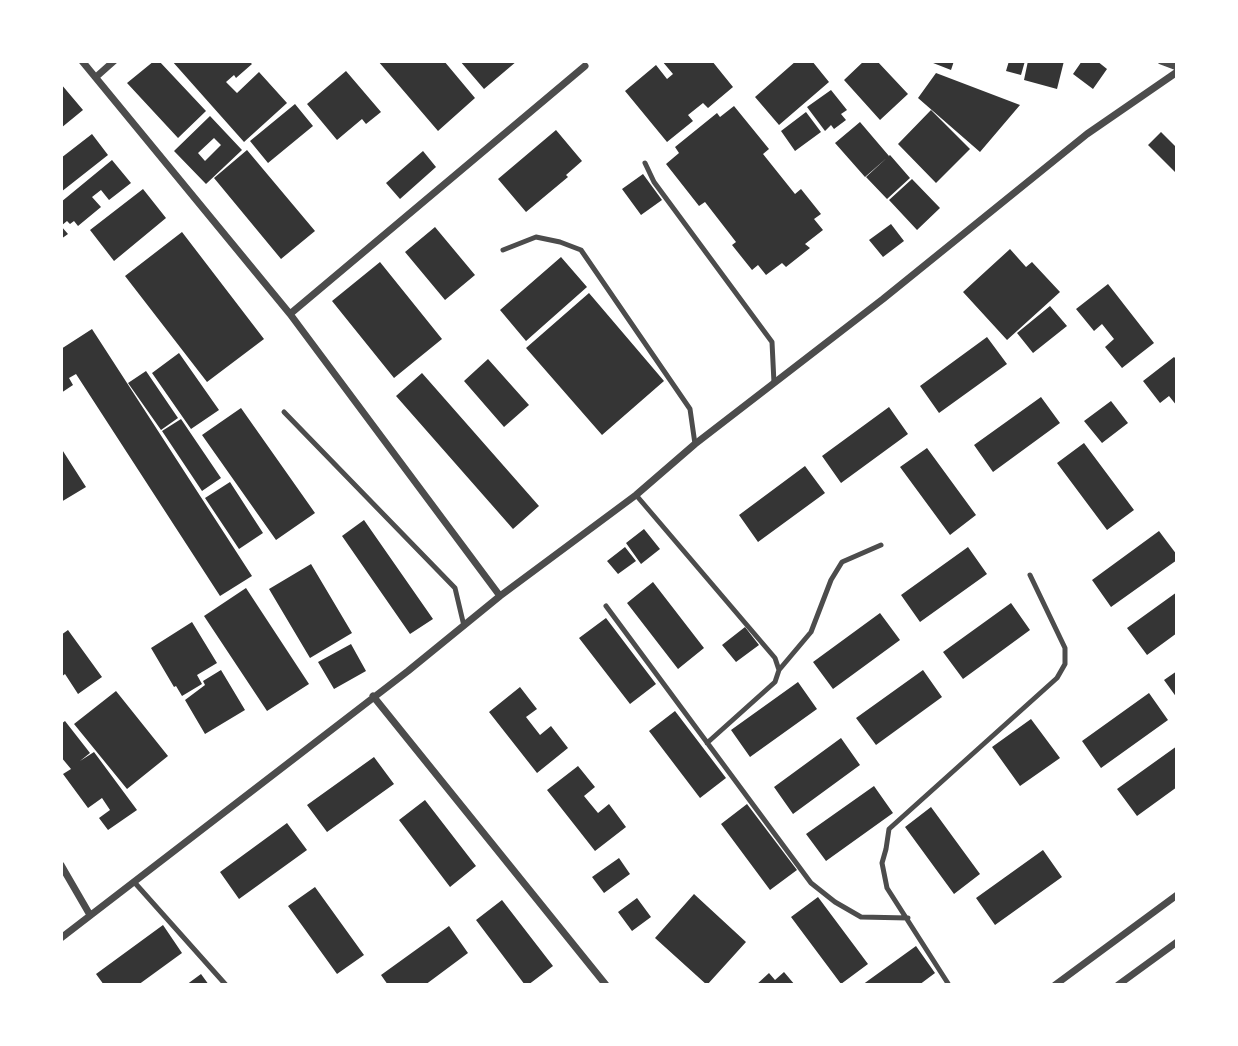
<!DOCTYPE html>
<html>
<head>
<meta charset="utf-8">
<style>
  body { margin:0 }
  #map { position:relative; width:1238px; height:1046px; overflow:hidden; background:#fff; font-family:"PT Sans Narrow",sans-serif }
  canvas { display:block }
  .frame { position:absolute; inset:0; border:63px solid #fff; pointer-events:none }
</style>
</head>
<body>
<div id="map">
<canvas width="1238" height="1046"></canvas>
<div class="frame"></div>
</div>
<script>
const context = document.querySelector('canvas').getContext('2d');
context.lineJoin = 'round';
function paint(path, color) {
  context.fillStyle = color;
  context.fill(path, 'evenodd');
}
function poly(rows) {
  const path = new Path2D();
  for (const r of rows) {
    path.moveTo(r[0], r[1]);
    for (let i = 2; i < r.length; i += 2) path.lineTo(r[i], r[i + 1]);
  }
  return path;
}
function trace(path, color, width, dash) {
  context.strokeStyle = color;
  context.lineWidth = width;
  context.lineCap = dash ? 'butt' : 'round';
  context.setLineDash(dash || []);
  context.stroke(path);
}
const building = poly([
  [154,61,159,61,206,111,178,138,127,83],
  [172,61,249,61,252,64,236,78,234,75,226,82,237,93,259,72,287,103,244,142],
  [378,61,444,61,475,98,438,131],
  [460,61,517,61,484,89],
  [662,61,712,61,733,87,708,108,703,103,688,115,693,121,667,142,625,91,656,65,667,79,673,74],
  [796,61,812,61,829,82,779,125,755,97],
  [864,61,877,61,908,94,880,120,844,80],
  [928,61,954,61,951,70],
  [1009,61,1025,61,1021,75,1006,71],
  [1028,61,1064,61,1057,89,1024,80],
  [1082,61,1097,61,1107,69,1093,89,1073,74],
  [346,71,381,112,366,124,362,119,337,140,307,104],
  [936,73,1020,105,980,152,918,98],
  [61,84,83,110,61,128],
  [831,90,847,110,841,114,846,120,834,129,831,125,825,131,807,107],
  [295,104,313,126,268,163,250,141],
  [734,106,769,149,763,154,795,194,801,189,821,214,814,219,823,230,805,244,810,248,786,267,782,263,766,275,758,265,752,270,732,245,736,242,705,202,699,206,666,164,679,153,675,147,717,113,720,117],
  [931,110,970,149,936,183,898,144],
  [806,112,821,132,795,151,781,131],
  [210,116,242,150,206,184,174,151],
  [214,138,221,145,205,161,198,153],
  [860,122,889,156,865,177,835,143],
  [556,130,582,161,566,175,568,177,526,212,498,179],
  [1161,132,1177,148,1177,174,1148,145],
  [92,134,108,155,61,192,61,158],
  [247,150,315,231,281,259,214,178],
  [423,151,436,167,400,199,386,183],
  [890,155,910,178,887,199,866,177],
  [112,160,131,183,109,200,101,190,92,197,101,207,78,226,74,221,70,224,67,221,61,226,68,234,61,239,61,202],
  [643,174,662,200,641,215,622,189],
  [912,179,940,208,917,230,889,200],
  [143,189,166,218,114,261,90,230],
  [891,224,904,241,883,257,869,240],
  [435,227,475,275,445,300,405,252],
  [182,232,264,339,207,382,125,276],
  [1010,249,1026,267,1032,262,1060,292,1007,340,963,292],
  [561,257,587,287,526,341,500,310],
  [380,262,442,339,394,378,332,301],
  [1108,284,1154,343,1122,368,1105,347,1114,339,1102,324,1094,331,1076,309],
  [589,293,664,381,602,435,526,348],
  [1050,306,1067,326,1033,353,1017,333],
  [92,329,252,576,220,596,76,374,69,378,73,385,61,393,61,349],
  [987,337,1007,364,939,413,920,386],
  [179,353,219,410,191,429,152,373],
  [1174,357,1177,360,1177,406,1169,396,1160,403,1143,381],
  [488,359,529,405,504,427,464,381],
  [146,371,178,418,161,430,128,383],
  [422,373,539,506,513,529,396,396],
  [1041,397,1060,423,993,472,974,445],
  [1111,401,1128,423,1102,443,1084,421],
  [889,407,908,434,841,483,822,456],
  [241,408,315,513,276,540,202,435],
  [181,419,221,478,202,491,162,431],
  [1084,443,1134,510,1107,530,1057,463],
  [61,448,86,487,61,502],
  [927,448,976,515,950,535,900,467],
  [805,466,825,493,758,542,739,515],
  [230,482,263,533,239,549,205,498],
  [364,520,433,619,410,634,342,536],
  [644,529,660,549,641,564,626,543],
  [1159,531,1177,555,1177,560,1111,607,1092,580],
  [625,547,636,561,618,574,607,561],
  [968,547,987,574,920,622,901,595],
  [311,564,352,633,310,658,269,589],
  [653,582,704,648,678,669,627,603],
  [246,588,309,684,267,711,204,616],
  [1177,592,1177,633,1147,655,1127,628],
  [1011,603,1030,630,963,679,943,652],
  [880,613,900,640,833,689,813,662],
  [606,618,656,684,630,704,579,638],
  [192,622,217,663,197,675,202,684,182,696,176,686,174,687,151,648],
  [745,627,759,645,736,662,722,645],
  [68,630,102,677,78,694,65,674,61,677,61,635],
  [351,644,366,671,334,689,318,662],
  [221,670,245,710,205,734,185,700,205,685,203,681],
  [923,670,942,697,876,745,856,718],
  [1177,671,1177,698,1164,680],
  [798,682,817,709,750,757,731,730],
  [520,687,537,709,526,717,540,735,551,726,568,748,537,773,489,712],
  [116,691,168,756,127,789,74,724],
  [1149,693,1168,720,1101,768,1082,741],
  [675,711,726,778,700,798,649,731],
  [1031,719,1060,758,1020,786,992,747],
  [65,721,90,753,80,761,94,752,137,810,108,830,99,818,110,810,102,798,88,808,63,774,71,769,61,757,61,724],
  [841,738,860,765,793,814,774,787],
  [1177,746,1177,787,1137,816,1117,789],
  [374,757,394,784,327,832,307,805],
  [578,766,595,787,584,796,598,813,609,804,626,827,595,851,547,790],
  [874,786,893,813,826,861,806,834],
  [425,800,476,866,450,887,399,820],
  [747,804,797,870,770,890,721,824],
  [931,807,980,874,954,894,905,827],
  [287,823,307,850,239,899,220,872],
  [1043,850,1062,877,995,925,976,898],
  [619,858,630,874,604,893,592,877],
  [315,887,364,955,337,974,288,906],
  [694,894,746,942,707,985,655,938],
  [818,897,868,964,841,984,791,917],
  [637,898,651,917,632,931,618,912],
  [502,900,553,966,528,985,525,985,476,920],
  [163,925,182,953,138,985,104,985,96,974],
  [449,926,468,953,425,985,388,985,381,975],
  [916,946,935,973,919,985,862,985],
  [784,972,795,985,756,985,769,973,775,980],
  [201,974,209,985,186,985]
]);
const service = poly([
  [645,163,654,182,772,342,774,383],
  [503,250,536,237,560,242,581,250,690,409,695,444],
  [284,412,455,588,464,626],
  [636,495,775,658,779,670,775,682,707,743],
  [606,606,811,883,835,902,861,917,908,918],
  [779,670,811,632,831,580,842,562,881,545],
  [135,883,226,985],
  [949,985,887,888,882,863,886,849,889,829,1057,678,1065,664,1065,648,1030,575]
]);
const minor = poly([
  [82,61,290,314,500,596],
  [1161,61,1177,67],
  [96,77,114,61],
  [290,314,585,66],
  [373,696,606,985],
  [61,865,90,915],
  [61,938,408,671,500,596,636,495,695,444,883,299,1087,134,1177,72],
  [1055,985,1177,895],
  [1118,985,1177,942]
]);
paint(building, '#353535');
trace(service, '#4c4c4c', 5);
trace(minor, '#4c4c4c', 7);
</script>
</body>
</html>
